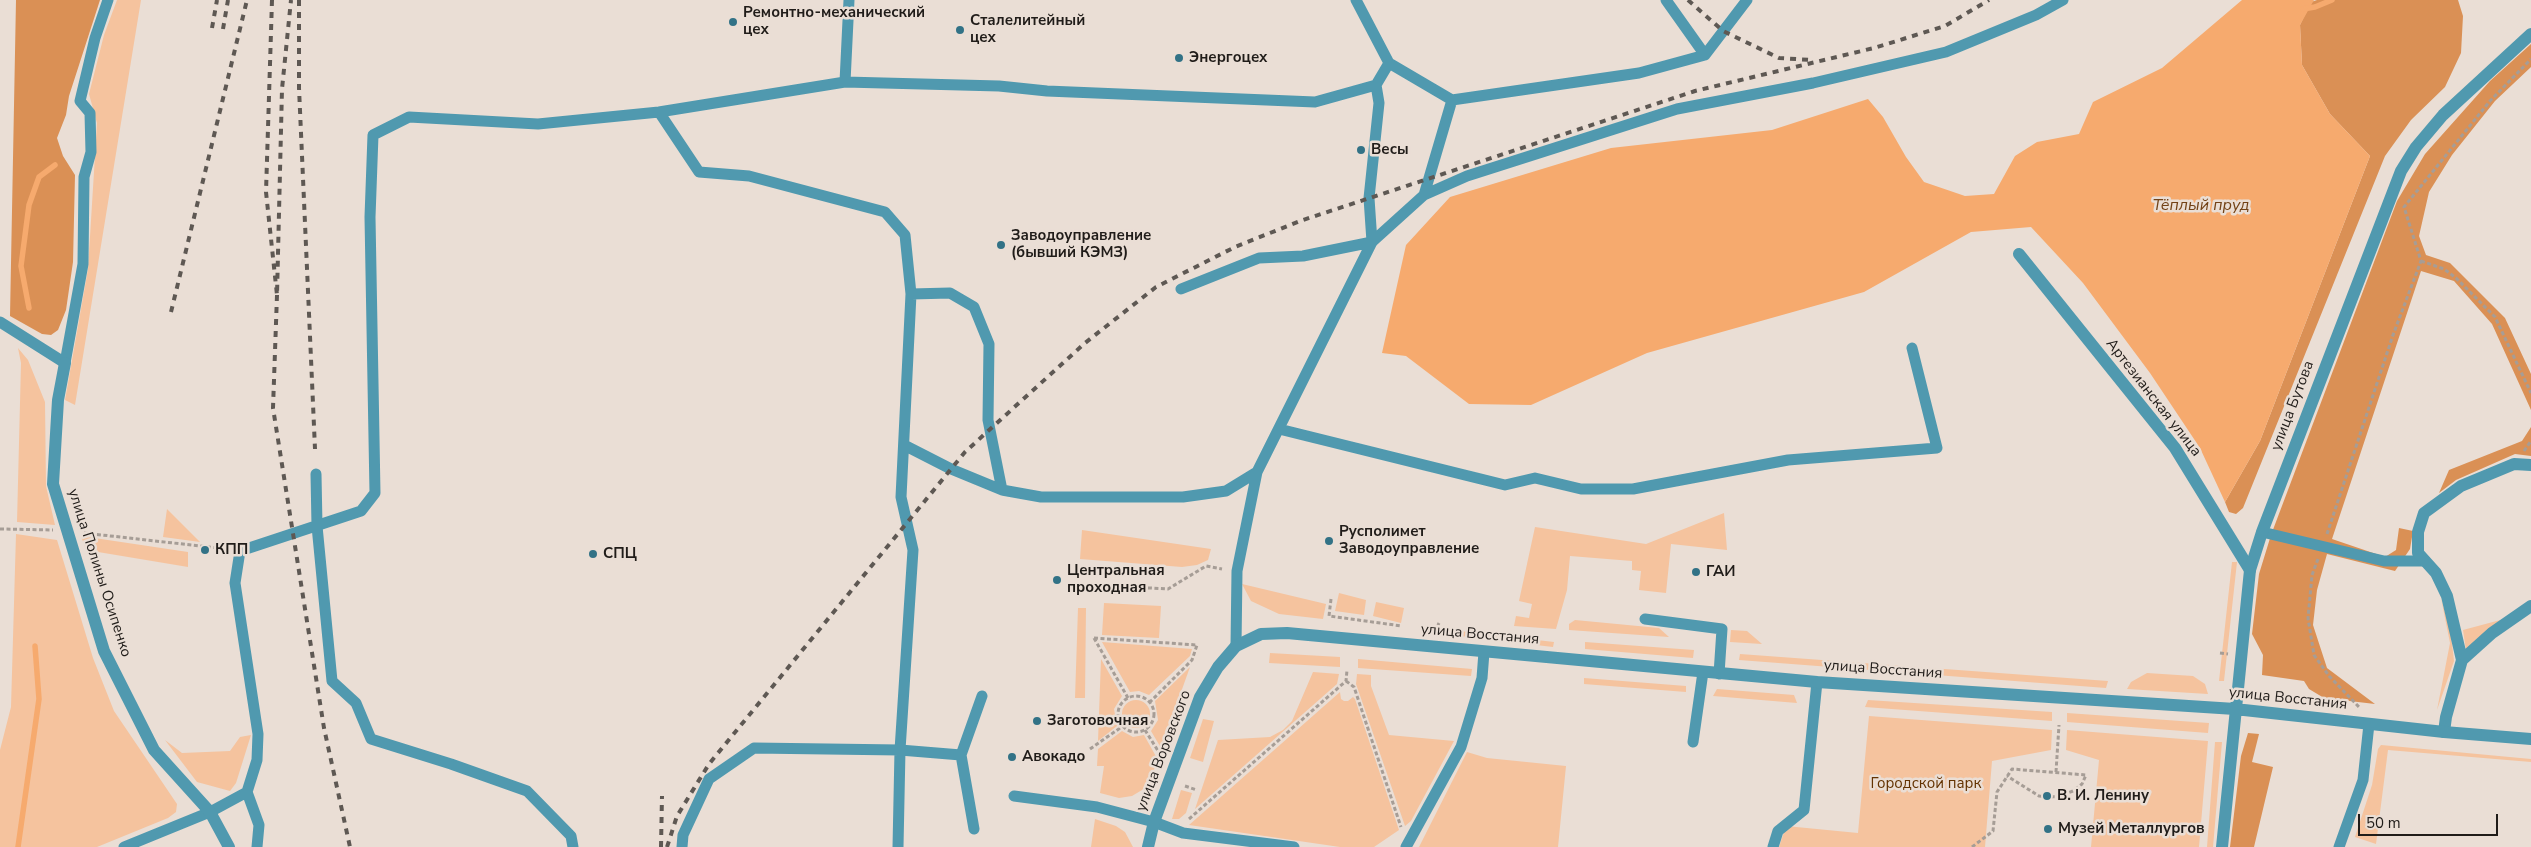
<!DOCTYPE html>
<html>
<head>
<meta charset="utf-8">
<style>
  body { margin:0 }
  #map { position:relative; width:2531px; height:847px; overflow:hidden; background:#eaded5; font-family:"Nunito Sans",sans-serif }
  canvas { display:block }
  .scale { position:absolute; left:2358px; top:814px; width:140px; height:22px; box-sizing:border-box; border:2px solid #201c19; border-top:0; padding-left:6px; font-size:15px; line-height:18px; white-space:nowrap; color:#201c19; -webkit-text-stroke:4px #eaded5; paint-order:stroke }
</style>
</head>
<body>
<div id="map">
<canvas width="2531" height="847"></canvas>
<div class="scale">50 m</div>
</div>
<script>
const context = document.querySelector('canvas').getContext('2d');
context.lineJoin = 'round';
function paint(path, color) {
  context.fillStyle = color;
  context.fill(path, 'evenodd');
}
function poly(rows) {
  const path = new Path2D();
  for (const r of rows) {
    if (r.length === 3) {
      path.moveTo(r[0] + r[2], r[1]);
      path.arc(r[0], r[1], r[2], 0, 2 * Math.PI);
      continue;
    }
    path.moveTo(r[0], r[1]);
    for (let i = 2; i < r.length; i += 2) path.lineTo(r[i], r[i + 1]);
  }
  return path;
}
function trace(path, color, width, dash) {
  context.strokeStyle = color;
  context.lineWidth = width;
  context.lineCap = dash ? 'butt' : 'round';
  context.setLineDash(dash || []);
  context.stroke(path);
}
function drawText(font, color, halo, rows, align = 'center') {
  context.font = font + ' "Nunito Sans",sans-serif';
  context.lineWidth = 5;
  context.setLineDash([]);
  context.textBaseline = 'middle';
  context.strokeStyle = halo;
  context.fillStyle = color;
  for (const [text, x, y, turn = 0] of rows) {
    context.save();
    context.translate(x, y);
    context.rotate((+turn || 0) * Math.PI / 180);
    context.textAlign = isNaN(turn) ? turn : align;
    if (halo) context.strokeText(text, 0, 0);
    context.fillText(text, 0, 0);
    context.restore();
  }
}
const green = poly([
  [117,0,141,0,75,405,65,400,88,269,97,123,89,94,104,35],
  [18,348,28,360,45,402,46,486,55,525,17,522,21,363],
  [167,509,200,542,163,537],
  [1724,513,1727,550,1671,544,1666,593,1639,590,1641,571,1632,570,1632,561,1570,556,1567,590,1556,629,1514,626,1516,616,1529,618,1532,604,1519,601,1535,527,1646,544],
  [1082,530,1211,549,1208,560,1197,565,1182,567,1080,559],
  [16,534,57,540,93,658,114,711,177,804,176,812,168,818,97,847,0,847,0,750,11,707],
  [81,536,188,552,188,567,86,550],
  [2232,562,2237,562,2224,681,2219,681],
  [1242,584,1326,604,1323,619,1279,614,1251,601],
  [1339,593,1366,600,1364,615,1335,611],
  [2441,598,2451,635,2454,661,2437,710,2450,643],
  [1376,602,1404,608,1401,623,1373,616],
  [1104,603,1161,606,1159,638,1102,635],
  [1078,608,1086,608,1085,698,1075,698],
  [2504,619,2466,650,2463,630],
  [1575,620,1659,628,1669,637,1569,630,1569,624],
  [1443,629,1554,642,1553,647,1443,634],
  [1731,630,1747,631,1762,644,1730,642],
  [1102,642,1192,649,1190,656,1149,695,1139,691,1130,692],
  [1585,642,1694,650,1693,658,1585,649],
  [1270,653,1340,657,1340,667,1269,663],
  [1740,654,2108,681,2106,688,1739,660],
  [1101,659,1122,696,1114,709,1117,726,1098,741],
  [1358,659,1472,669,1471,676,1358,668],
  [1190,667,1161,748,1151,731,1158,720,1155,701],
  [1313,672,1339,674,1337,684,1195,809,1218,740,1270,737,1283,730,1292,721],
  [2147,673,2193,676,2205,684,2208,694,2127,689,2131,682],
  [1357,674,1371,675,1371,686,1389,735,1454,741,1411,821,1405,826,1356,684],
  [1584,678,1686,686,1686,692,1584,684],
  [1717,689,1794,695,1797,703,1713,696],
  [1340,692,1341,699,1344,701,1348,701,1353,697,1355,699,1399,830,1374,847,1340,847,1189,825],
  [1136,714,14],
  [1868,700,2052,712,2052,721,1865,707],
  [2067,713,2209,723,2208,733,2067,722],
  [1869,716,2052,730,2051,750,1992,761,1985,847,1779,847,1786,826,1858,833],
  [1203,719,1214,721,1203,762,1190,758],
  [2067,730,2208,741,2199,847,2091,847,2099,760,2066,750],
  [1122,731,1133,737,1144,735,1158,760,1149,782,1142,790,1132,796,1119,798,1100,793,1104,766,1097,766,1098,749],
  [251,735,236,783,230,791,197,782,165,740,182,753,230,751,240,737],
  [2215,742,2222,742,2213,847,2207,847],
  [2381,745,2531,759,2531,762,2388,750,2376,844,2355,837,2372,785,2378,749],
  [1467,752,1487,758,1566,766,1558,847,1419,847],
  [1181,790,1192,793,1186,813,1179,819,1172,819],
  [1095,819,1116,826,1125,832,1133,847,1091,847]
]);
const forest = poly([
  [16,0,100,0,69,96,66,115,57,138,63,156,75,175,73,262,66,310,58,330,51,335,42,334,10,316],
  [2317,0,2458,0,2463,16,2461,53,2445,87,2411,120,2385,156,2243,508,2236,514,2229,512,2225,502,2260,441,2370,156,2330,114,2302,65,2300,25,2311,2],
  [2531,44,2531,67,2495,101,2452,155,2429,192,2419,236,2426,255,2450,263,2505,318,2531,374,2531,410,2492,324,2454,281,2421,271,2332,539,2385,557,2396,550,2399,528,2413,531,2410,549,2395,571,2327,554,2317,590,2313,625,2327,668,2375,704,2324,698,2309,689,2304,681,2262,675,2263,655,2252,634,2259,574,2271,535,2397,201,2425,154,2490,81],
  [2531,427,2531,456,2515,454,2456,480,2439,493,2449,470,2522,441],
  [2248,733,2259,734,2252,762,2273,767,2254,847,2230,847,2241,756]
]);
const water = poly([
  [2242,0,2314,0,2300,25,2302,65,2330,114,2370,156,2260,441,2225,502,2200,448,2150,373,2083,283,2031,227,1971,232,1864,292,1647,353,1531,405,1469,404,1406,356,1382,353,1406,245,1450,197,1611,148,1772,130,1868,99,1883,117,1906,157,1924,182,1965,196,1994,194,2015,156,2037,142,2079,134,2093,102,2162,68]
]);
const stream = poly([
  [2303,9,2315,7,2332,0],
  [29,308,21,266,29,205,39,177,55,165],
  [18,847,39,699,35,646]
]);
const path = poly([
  [2421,261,2444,269,2456,278,2495,317,2531,393],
  [2524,451,2531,441],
  [0,529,53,530],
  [84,533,227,549],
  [2327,534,2393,335,2421,261,2404,207,2490,101,2531,59],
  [2318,559,2312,575,2308,618,2314,655,2329,676,2359,707],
  [1096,585,1168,589,1206,566,1222,569],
  [1331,599,1329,616,1402,626],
  [1435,631,1439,623],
  [1094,638,1197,645,1192,660,1150,702],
  [1094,638,1128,698],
  [2220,653,2228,654],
  [1346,681,1354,687,1401,827],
  [1136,714,18],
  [1145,730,1160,754],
  [1090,749,1123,726],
  [2056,772,2059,725],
  [1185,786,1197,790],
  [1189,819,1346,681,1347,670],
  [1972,847,1993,831,1997,792,2012,769,2086,775,2082,784,2073,791,2057,797,2039,796,2007,776]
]);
const service = poly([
  [1666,0,1705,55],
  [1389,63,1452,100],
  [845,82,849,0],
  [659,112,699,172,749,176,885,212,905,235,911,294,901,497,913,550,900,750,898,847],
  [1424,195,1467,176,1677,109,1813,83,1946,52,2036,15,2063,0],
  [1181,289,1259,258,1303,256,1372,242,1369,198,1379,103,1376,85,1389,63,1356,0],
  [911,294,950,293,974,307,989,344,988,420,1002,490],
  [0,322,65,363,83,264,84,177,91,152,90,113,80,101,95,38,108,0],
  [1279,429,1505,485,1535,478,1581,489,1633,489,1788,460,1937,448,1912,348],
  [904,445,951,469,1002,490,1041,497,1183,497,1226,491,1257,472],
  [316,474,317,526,332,681,356,703,371,739,451,764,527,791,571,836,573,847],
  [2262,532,2384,561,2425,561],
  [1645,619,1722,629,1719,674],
  [1236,646,1237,571,1257,472,1372,242,1424,195,1452,100,1639,73,1705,55,1747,0],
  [1693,742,1703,672],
  [1014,796,1097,807,1154,822,1183,833,1294,847],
  [974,829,961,755,982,696],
  [124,847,210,812,247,792],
  [257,847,259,825,247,792,257,760,258,734,235,583,240,551,361,511,375,493,370,217,373,135,409,117,538,124,659,112,845,82,999,86,1047,91,1315,102,1376,85],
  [682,847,683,835,709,779,754,748,900,750,961,755],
  [1406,847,1461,747,1482,678,1484,652],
  [1773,847,1778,831,1804,810,1817,682],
  [2339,847,2363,780,2369,724]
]);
const minor = poly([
  [2019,254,2175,448,2250,570],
  [65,363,58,400,53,484,104,651,154,750,210,812,229,847],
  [2462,660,2447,596,2436,573,2418,553,2418,532,2424,513,2461,486,2514,464,2531,465],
  [2444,732,2446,717,2462,660,2492,633,2531,606]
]);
const tertiary = poly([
  [1148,847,1154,822,1200,697,1218,667,1236,646,1261,634,1287,633,1817,682,2235,709,2444,732,2531,739],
  [2222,847,2250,570,2262,532,2401,171,2416,147,2443,115,2531,34]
]);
const rail = poly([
  [272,0,266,192,277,295,282,89,291,0],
  [299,0,299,88,315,449],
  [1688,0,1723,31,1779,58,1811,60],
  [212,28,217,0],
  [223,29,228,0],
  [277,295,273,408,324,728,350,847],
  [171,312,247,0],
  [661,847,662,796],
  [667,847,677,816,709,764,965,452,1085,343,1156,287,1235,247,1300,221,1695,91,1874,48,1945,26,1989,0]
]);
const markers = [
  [733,22,5,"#327286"],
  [960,30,5,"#327286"],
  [1179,58,5,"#327286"],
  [1361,150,5,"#327286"],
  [1001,245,5,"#327286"],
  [1329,541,5,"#327286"],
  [205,550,5,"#327286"],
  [593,554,5,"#327286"],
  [1696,572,5,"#327286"],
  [1057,580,5,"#327286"],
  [1037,721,5,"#327286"],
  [1012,757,5,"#327286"],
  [2047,796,5,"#327286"],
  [2048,829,5,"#327286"]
];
const poiNames = [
  ["Ремонтно-механический",743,13],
  ["цех",743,30],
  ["Сталелитейный",970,21],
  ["цех",970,38],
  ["Энергоцех",1189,58],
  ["Весы",1371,150],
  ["Заводоуправление",1011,236],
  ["(бывший КЭМЗ)",1011,253],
  ["Русполимет",1339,532],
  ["Заводоуправление",1339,549],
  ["КПП",215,550],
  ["СПЦ",603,554],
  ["Центральная",1067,571],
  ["проходная",1067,588],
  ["ГАИ",1706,572],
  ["Заготовочная",1047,721],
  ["Авокадо",1022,757],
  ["В. И. Ленину",2057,796],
  ["Музей Металлургов",2058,829]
];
const streetNames = [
  ["Артезианская улица",2153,398,52],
  ["улица Бутова",2293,406,-69],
  ["улица Полины Осипенко",99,573,72],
  ["улица Восстания",1480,635,5],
  ["улица Восстания",1883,670,4],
  ["улица Восстания",2288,699,6],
  ["улица Воровского",1164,751,-69]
];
const parkNames = [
  ["Городской парк",1926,784]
];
const waterNames = [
  ["Тёплый пруд",2201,206]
];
paint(green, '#f5c39e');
paint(forest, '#da9055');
paint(water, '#f6aa6e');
trace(stream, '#f6aa6e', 5.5);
trace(path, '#a69d96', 3, [4, 2.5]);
trace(service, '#5099af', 11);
trace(minor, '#5099af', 12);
trace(tertiary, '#5099af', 12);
trace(rail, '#5e5853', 4, [6, 6]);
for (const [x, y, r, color] of markers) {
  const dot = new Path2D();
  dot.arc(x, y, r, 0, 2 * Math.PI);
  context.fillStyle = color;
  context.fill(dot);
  trace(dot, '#eaded5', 2);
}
drawText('bold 15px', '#201c19', '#eaded5', poiNames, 'left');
drawText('15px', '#201c19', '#eaded5', streetNames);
drawText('15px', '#633302', '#eaded5', parkNames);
drawText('italic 16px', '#734216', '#eaded5', waterNames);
</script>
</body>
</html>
